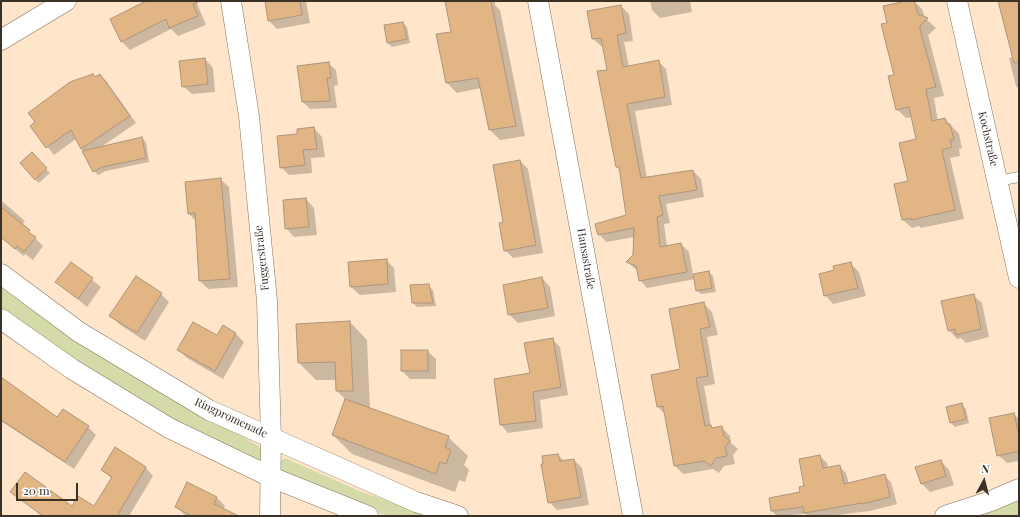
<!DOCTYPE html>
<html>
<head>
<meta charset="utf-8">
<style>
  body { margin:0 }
  #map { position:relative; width:1020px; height:517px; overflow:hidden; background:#ffe6ca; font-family:"Playfair Display",serif }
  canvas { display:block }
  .frame { position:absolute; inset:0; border:2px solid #3b3227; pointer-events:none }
  .north { position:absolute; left:964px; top:461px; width:40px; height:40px; -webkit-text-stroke:3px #fff; paint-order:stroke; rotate:7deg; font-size:11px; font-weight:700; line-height:16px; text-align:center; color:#3b3227 }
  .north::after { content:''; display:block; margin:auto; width:14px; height:18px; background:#3b3227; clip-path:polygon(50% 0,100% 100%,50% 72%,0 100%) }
  .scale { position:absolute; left:16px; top:483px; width:62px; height:18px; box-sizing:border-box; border:2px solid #3b3227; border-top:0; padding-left:5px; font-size:12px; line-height:14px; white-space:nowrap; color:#3b3227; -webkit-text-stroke:3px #fff; paint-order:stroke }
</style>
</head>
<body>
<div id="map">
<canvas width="1020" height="517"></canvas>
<div class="frame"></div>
<div class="north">N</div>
<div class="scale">20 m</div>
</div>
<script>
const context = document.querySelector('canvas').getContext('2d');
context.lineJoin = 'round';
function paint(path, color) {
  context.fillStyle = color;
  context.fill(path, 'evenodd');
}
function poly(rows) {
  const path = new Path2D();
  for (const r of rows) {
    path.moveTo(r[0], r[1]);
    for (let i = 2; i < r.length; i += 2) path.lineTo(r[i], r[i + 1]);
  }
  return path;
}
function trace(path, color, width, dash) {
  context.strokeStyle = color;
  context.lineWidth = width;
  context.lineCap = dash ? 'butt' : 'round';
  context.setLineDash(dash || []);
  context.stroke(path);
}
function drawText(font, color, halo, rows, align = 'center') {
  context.font = font + ' "Playfair Display",serif';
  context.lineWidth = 3;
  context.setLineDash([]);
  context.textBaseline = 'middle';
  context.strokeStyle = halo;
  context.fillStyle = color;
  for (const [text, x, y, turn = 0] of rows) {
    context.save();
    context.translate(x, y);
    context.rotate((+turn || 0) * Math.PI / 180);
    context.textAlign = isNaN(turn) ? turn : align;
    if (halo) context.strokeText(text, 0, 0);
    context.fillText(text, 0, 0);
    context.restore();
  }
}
const green = poly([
  [1,284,258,446,263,451,261,458,256,462,151,410,22,325,1,308],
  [285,458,362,492,432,516,387,516,280,475,277,464],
  [1019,499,1019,515,1016,516,973,516]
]);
const shadow = poly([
  [150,1,196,1,206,25,178,36,171,29,130,50,122,42,111,19],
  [266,1,306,1,310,23,277,29,269,21],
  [446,1,495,1,495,5,500,10,525,136,500,140,490,130,481,88,457,93,447,83,437,35,452,32],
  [650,1,690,1,692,12,660,18,652,10],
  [911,1,914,1,922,9,925,18,936,28,928,35,944,96,934,98,938,121,945,119,959,134,962,148,959,149,960,156,950,158,964,219,921,228,919,226,912,228,903,220,918,140,912,117,906,118,897,109,895,75,888,24],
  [1002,1,1019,1,1019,89,1016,86,1009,58,1013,57],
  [621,6,629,14,633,41,624,42,629,67,658,61,666,69,672,105,635,111,647,178,693,171,701,179,704,197,666,204,670,223,664,224,667,247,681,244,689,252,693,275,709,272,713,276,716,292,701,294,697,290,695,279,647,288,640,280,638,271,627,262,634,256,635,237,606,242,599,234,627,215,620,171,617,167,608,70,604,46,601,46,593,39],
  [403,23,407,27,410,43,392,47,388,43],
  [205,59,213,68,215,92,192,94,183,86],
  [328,63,336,70,338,85,334,86,337,108,310,109,302,101],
  [100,75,107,82,136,123,101,147,142,138,146,142,149,162,106,171,98,175,94,171,76,139,54,155,31,126],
  [314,128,322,137,325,157,311,158,312,173,289,175,281,167,298,135],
  [32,154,50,173,39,183,35,179],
  [520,161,528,169,543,253,513,258,505,250,505,223],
  [220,179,229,187,238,287,208,289,200,281,196,221,189,214],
  [306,199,314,208,317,235,294,237,286,228],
  [3,202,25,221,22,225,43,246,33,260,25,254,24,256,1,238,1,204],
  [386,260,394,268,396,292,360,295,351,287],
  [71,263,101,287,87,307,57,282],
  [851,264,859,272,866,296,833,304,825,295,835,271],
  [542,278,550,287,555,316,518,323,509,314],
  [428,286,433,290,436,306,417,307,413,303],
  [161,294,169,302,145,341,119,324,111,316],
  [973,295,982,303,989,337,966,343,961,338,957,339,949,330],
  [704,304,712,312,718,335,707,337,715,384,704,386,711,426,714,429,721,427,730,436,731,443,738,449,733,455,735,464,724,466,719,473,713,469,683,474,675,466,665,414,658,407,652,375,681,370],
  [350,322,367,340,370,409,448,437,468,456,464,465,469,470,465,482,459,480,455,492,352,454,333,435,346,400,337,391,337,380,316,380,299,363],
  [235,333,244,342,223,379,187,358,179,350,217,337],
  [552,339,560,347,568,395,540,400,543,428,508,433,501,425],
  [402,351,427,351,436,359,436,379,410,379,402,371],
  [1,383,58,418,63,410,88,427,96,435,74,469,1,421],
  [962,405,966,409,969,423,955,427,951,423],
  [1014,414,1019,419,1019,461,1007,463,998,455],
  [115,449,146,468,153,476,129,516,42,516,11,492,72,507,94,508,112,479,102,470],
  [558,455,564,461,574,460,582,468,589,505,557,510,549,502],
  [820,456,827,463,828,468,839,466,846,473,849,484,884,475,891,482,897,504,870,511,830,516,808,516,806,514,777,516,772,511,801,493],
  [941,461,949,470,954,485,930,492,922,484],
  [217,498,225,506,220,516,186,516,176,507]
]);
const building = poly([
  [146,1,200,1,193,4,198,16,169,28,166,19,121,42,110,19,146,1],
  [265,1,300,1,302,15,268,21,265,1],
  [445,1,491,1,516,126,489,130,478,78,446,83,436,34,451,32,445,1],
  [906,1,914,1,918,14,928,18,920,26,920,29,936,87,926,89,932,121,945,118,947,124,950,124,954,140,950,140,952,147,942,150,955,210,911,220,911,218,902,220,894,184,908,181,899,143,916,139,909,107,896,110,888,76,894,75,881,24,887,23,883,6,906,1],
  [998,1,1019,1,1019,62,1014,63,998,1],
  [621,5,626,33,617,35,623,67,659,60,665,97,627,104,641,178,693,170,697,190,659,196,663,215,657,217,660,247,681,243,687,272,639,281,636,266,626,262,633,255,634,228,598,235,595,224,626,215,619,167,616,167,597,71,607,70,601,38,592,39,587,11,621,5],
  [403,22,407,39,387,43,384,25,403,22],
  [205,58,208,84,182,87,179,61,205,58],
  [329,62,331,78,327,78,330,101,302,102,297,66,329,62],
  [93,74,95,77,100,74,130,116,81,149,71,130,46,148,30,126,35,122,28,113,70,82,93,74],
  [314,127,317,149,303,150,305,165,280,168,277,136,297,134,297,129,314,127],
  [142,137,146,158,102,167,93,172,82,151,142,137],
  [32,152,47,168,35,180,20,163,32,152],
  [520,160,536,245,504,251,499,223,503,222,493,165,520,160],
  [221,178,230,279,199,281,195,213,188,214,185,182,221,178],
  [306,198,309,227,285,229,283,200,306,198],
  [1,207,30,230,28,232,36,237,24,252,17,246,15,249,1,237,1,207],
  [387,259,388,284,350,287,348,262,387,259],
  [71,262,93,278,78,299,55,282,71,262],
  [851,262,858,288,824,296,819,274,834,270,833,266,851,262],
  [709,271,712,288,696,291,693,274,709,271],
  [136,276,162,293,137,333,109,316,136,276],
  [542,277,548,308,508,315,503,285,542,277],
  [429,284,433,303,412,303,410,285,429,284],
  [974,294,981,329,956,335,955,329,948,331,941,301,974,294],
  [704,302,710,327,700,329,708,376,696,378,705,426,711,425,712,428,722,426,724,436,730,441,725,447,727,456,716,458,711,466,704,461,674,466,663,406,657,407,651,375,680,369,669,309,704,302],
  [350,321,353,391,336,391,335,362,298,363,296,324,350,321],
  [193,322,217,335,223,325,236,333,215,371,177,350,193,322],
  [553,338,561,387,533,392,536,421,500,425,494,379,530,373,524,343,553,338],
  [401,350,428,350,428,371,401,371,401,350],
  [1,377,57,417,63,409,89,426,65,462,1,420,1,377],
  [345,399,449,436,445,447,451,450,446,464,440,462,436,474,332,435,345,399],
  [962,403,966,419,950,423,946,407,962,403],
  [1014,413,1019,435,1019,451,997,456,989,418,1014,413],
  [115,447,146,467,117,516,43,516,10,492,25,472,72,506,78,496,94,506,112,477,101,470,115,447],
  [558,454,560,461,574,459,581,497,548,503,541,464,543,464,542,456,558,454],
  [820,455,823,468,840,465,844,484,885,474,890,497,862,504,862,503,804,513,803,507,771,511,769,498,800,492,799,487,804,486,799,459,820,455],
  [941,460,946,476,921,484,915,467,941,460],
  [187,482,217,497,214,504,239,516,192,516,175,507,187,482]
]);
const service = poly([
  [997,181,1019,177]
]);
const minor = poly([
  [231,1,249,116,267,301,271,437,270,516],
  [538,1,633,516],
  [957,1,1019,278],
  [1,40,66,1],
  [1,274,79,332,209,410,416,502,458,516],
  [1,319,72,369,169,428,271,477,368,516],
  [945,516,991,501,1019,489]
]);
const streetNames = [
  ["Kochstraße",988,139,77],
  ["Fuggerstraße",262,258,-96],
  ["Hansastraße",586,259,80],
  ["Ringpromenade",231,418,25]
];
paint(green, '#d4dba8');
paint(shadow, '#0003');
paint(building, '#e2b585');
trace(building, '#ad947c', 1);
trace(service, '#877158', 11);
trace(minor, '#877158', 21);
trace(service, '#fff', 10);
trace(minor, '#fff', 20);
drawText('11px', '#3b3227', '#fff', streetNames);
</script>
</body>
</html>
